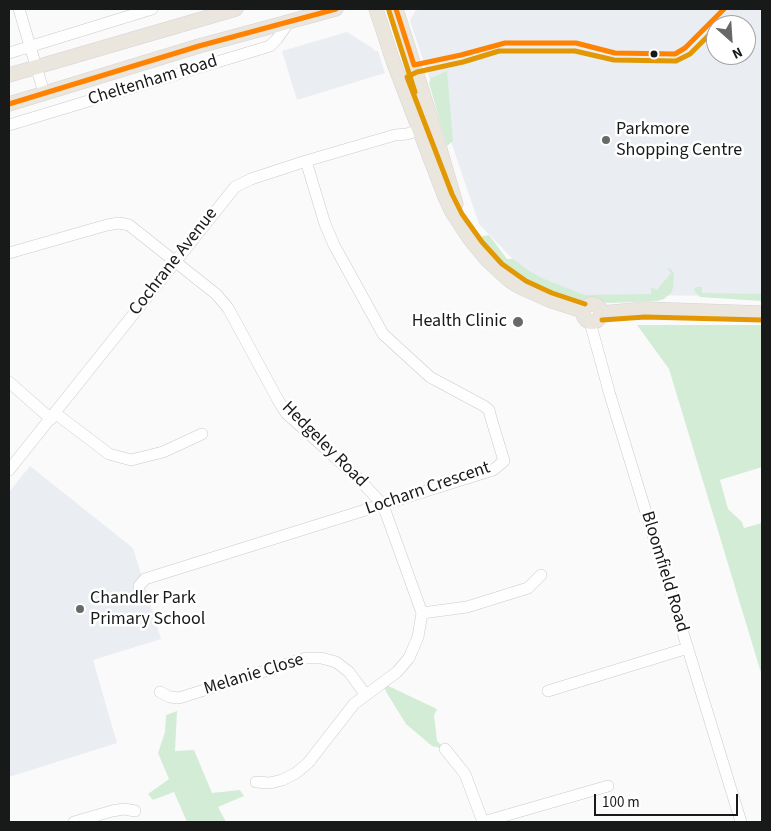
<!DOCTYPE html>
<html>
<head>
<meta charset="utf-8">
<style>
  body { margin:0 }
  #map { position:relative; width:771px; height:831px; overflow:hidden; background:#fafafb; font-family:"Source Sans 3",sans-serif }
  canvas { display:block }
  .frame { position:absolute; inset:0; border:10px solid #181919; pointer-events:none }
  .north { position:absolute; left:706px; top:15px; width:50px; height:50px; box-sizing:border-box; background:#fff; border:1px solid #a3a3a3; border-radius:50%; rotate:154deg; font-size:14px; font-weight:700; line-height:20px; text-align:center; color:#181919 }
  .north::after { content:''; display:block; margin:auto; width:18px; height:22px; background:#676868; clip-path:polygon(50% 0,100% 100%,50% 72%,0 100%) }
  .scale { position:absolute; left:594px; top:794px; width:144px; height:22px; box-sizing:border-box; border:2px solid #181919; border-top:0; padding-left:6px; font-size:15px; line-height:18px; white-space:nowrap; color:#181919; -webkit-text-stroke:4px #fff; paint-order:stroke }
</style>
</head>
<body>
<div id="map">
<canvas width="771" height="831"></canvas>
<div class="frame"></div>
<div class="north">N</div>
<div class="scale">100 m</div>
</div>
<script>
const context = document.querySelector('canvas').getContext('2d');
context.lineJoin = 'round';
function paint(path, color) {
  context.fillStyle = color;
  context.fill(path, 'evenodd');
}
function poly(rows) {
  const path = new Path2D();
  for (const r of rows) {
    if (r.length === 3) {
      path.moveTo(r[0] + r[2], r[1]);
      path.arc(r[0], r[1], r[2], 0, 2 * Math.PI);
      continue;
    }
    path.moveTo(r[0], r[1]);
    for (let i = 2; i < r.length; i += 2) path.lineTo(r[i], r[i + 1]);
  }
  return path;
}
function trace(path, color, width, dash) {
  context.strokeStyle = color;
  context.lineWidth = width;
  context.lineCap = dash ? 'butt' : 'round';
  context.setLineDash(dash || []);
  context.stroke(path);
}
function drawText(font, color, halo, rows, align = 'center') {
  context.font = font + ' "Source Sans 3",sans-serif';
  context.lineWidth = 5;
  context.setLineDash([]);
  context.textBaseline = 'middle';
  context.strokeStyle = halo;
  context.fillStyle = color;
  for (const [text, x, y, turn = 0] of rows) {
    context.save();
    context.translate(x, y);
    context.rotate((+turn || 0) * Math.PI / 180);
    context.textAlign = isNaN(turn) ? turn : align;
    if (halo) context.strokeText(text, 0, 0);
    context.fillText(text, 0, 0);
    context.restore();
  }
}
const built = poly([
  [423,9,762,9,762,296,585,295,526,273,479,224,410,21,415,11],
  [716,25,746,25,746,55,716,55],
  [347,32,371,47,375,51,378,51,385,73,297,100,282,51],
  [30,466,133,548,161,639,93,660,117,743,9,777,9,492]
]);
const green = poly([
  [447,71,453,141,447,146,429,83,431,78],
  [489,235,507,259,513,259,529,271,544,279,585,295,651,294,651,287,657,290,671,273,667,268,671,269,674,274,673,288,671,293,664,299,658,301,609,303,588,301,578,303,540,287,511,271,495,256,479,237],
  [696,287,702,287,702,293,762,294,762,301,700,297,694,290],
  [637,325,762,325,762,467,720,480,728,509,742,522,744,528,762,523,762,676,669,369],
  [382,683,437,709,434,715,437,741,445,749,432,746,406,724,388,695],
  [177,711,175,751,194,750,212,793,240,790,244,796,218,807,226,822,187,822,174,792,153,800,148,794,169,779,158,753,165,732,166,715]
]);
const minor = poly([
  [19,9,44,93],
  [9,53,152,9],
  [9,125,270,46,277,39,288,23],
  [9,253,107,225,119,223,129,225,216,294,228,308,278,400,286,413,359,479,383,505,422,613,418,637,409,658,397,672,354,704,308,763,296,773,282,780,270,783,256,782],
  [590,322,610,395,741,822],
  [9,382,51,419],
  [55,413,109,454,131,460,163,452,202,434],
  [9,470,235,187,251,179,306,161,395,135,407,134,419,130],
  [139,586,145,579,493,470,504,461,491,418,489,410,484,406,430,377,383,334,334,245,325,224,306,161],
  [422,613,467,607,528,588,541,575],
  [548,691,688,648],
  [160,692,170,697,179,698,306,658,321,658,336,662,349,672,365,694],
  [445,749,465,774,483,822],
  [74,822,112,811,124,809,135,811],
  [483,822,608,786]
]);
const major = poly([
  [376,9,393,61,445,197,452,212,469,238,487,260,510,281,522,288,549,300,583,311],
  [396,9,433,125,456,204],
  [9,75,236,9],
  [9,104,199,46,336,9],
  [592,313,9],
  [601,313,645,309,762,313]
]);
const bus1 = poly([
  [396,9,414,65],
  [414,65,461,55,505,43,576,43,615,53,675,54,685,48,724,9],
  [9,104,199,46,336,9]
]);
const bus2 = poly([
  [389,11,415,92],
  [585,304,552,293,526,281,502,264,482,242,462,214,452,194,407,77,417,72,463,62,499,51,575,51,614,60,676,61,690,54,716,28],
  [602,320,645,317,762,320]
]);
const markers = [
  [654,54,4.5,"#181919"],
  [606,140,5,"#676868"],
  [518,322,6,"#676868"],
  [80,609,5,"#676868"]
];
const streetNames = [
  ["Cheltenham Road",153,81,-17],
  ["Cochrane Avenue",174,262,-52],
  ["Hedgeley Road",324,445,45],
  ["Locharn Crescent",428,489,-19],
  ["Bloomfield Road",664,572,73],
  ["Melanie Close",254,675,-17]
];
const poiNames = [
  ["Parkmore",616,130],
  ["Shopping Centre",616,151],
  ["Health Clinic",507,322,"right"],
  ["Chandler Park",90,599],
  ["Primary School",90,620]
];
paint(built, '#eaedf2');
paint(green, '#d3ecd6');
trace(minor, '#cbcbcc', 12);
trace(major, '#d4d4d4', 15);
trace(minor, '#fefefe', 11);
trace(major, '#eae6de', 14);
trace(bus1, '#ff8200', 5);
trace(bus2, '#e19802', 5);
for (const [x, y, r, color] of markers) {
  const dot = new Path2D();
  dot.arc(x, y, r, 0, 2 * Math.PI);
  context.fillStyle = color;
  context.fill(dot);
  trace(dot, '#fff', 2);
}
drawText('18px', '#181919', '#fff', streetNames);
drawText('18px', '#181919', '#fff', poiNames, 'left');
</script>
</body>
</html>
